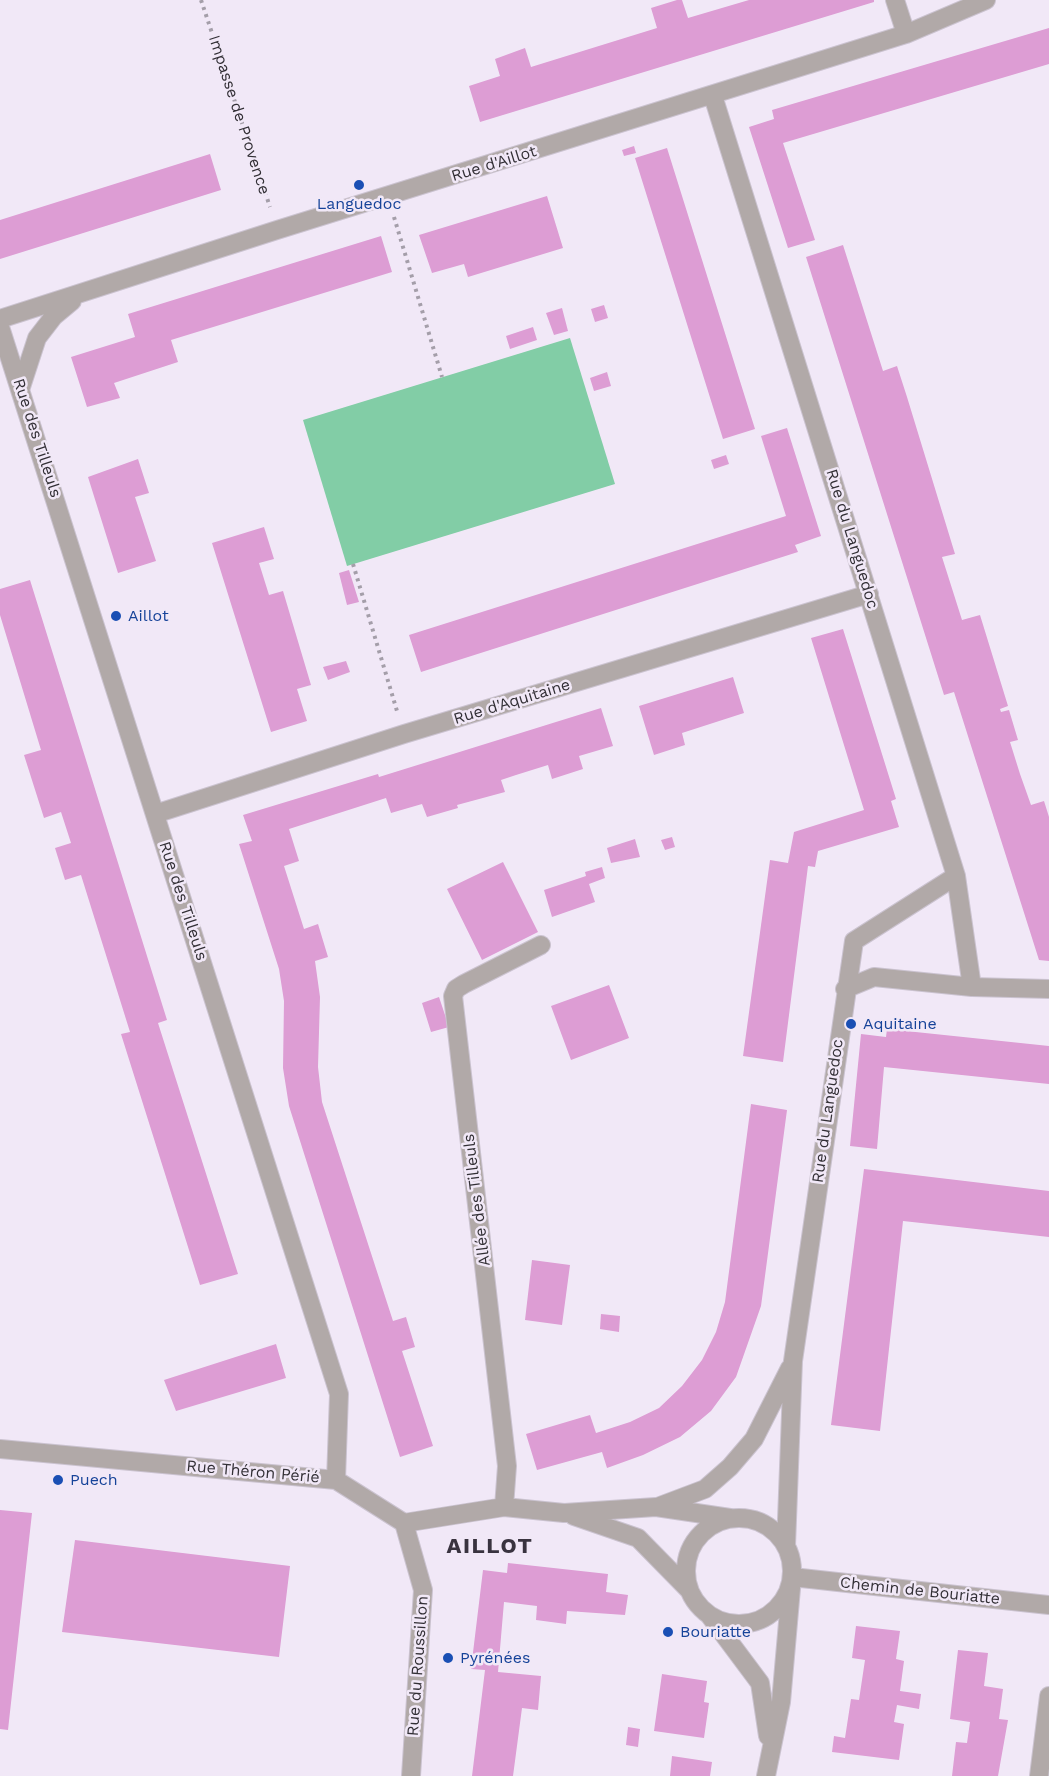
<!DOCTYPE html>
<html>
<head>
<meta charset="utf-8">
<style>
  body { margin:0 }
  canvas { display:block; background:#f1e8f7 }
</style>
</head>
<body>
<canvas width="1049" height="1776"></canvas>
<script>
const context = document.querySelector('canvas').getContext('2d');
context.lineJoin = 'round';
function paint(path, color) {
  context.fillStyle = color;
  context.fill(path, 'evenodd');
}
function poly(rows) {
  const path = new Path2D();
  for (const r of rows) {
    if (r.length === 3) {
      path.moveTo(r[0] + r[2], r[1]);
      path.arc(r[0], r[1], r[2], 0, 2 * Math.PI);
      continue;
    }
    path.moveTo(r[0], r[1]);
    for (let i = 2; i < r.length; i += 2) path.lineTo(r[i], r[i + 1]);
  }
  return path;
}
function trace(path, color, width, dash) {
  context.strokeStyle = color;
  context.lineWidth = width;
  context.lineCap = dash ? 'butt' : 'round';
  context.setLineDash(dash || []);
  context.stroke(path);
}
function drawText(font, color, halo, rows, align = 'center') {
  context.font = font + ' "Work Sans",sans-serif';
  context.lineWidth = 5;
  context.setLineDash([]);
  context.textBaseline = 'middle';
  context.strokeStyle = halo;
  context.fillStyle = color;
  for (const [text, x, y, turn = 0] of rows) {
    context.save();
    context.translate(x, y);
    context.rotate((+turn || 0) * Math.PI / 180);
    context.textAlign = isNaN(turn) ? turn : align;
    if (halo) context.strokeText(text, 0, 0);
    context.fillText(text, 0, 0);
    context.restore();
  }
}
const green = poly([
  [570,338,615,484,347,566,303,420]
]);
const building = poly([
  [677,0,682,0,688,18,749,0,874,0,874,2,480,122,469,86,500,76,495,59,525,48,531,67,657,28,651,8],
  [1049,28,1049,64,783,143,815,240,788,248,749,127,774,119,772,110],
  [634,146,636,153,624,156,622,150],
  [667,148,755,429,723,439,635,158],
  [210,154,221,190,0,259,0,220],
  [547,196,563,248,468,277,464,264,432,273,419,235],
  [381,236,392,272,171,340,178,362,114,383,120,398,87,407,71,357,135,337,128,314],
  [843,245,883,371,897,366,907,397,955,554,942,557,962,620,980,615,1008,706,1000,709,1001,712,1009,710,1018,740,1010,742,1020,774,1031,805,1044,801,1049,817,1049,961,1039,960,954,692,944,695,806,257],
  [604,305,608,318,595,322,591,309],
  [562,308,568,331,554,335,546,313],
  [533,327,537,340,510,349,506,336],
  [607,372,611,386,594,391,590,378],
  [787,428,821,536,795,545,798,552,421,672,409,635,786,516,761,436],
  [726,455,729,464,714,469,711,460],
  [138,459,149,493,135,497,156,561,118,573,88,477],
  [264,527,274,559,259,563,269,595,283,591,311,685,297,689,307,721,271,732,212,543],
  [349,570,359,602,347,605,339,573],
  [30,580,147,956,167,1020,158,1023,238,1274,200,1285,121,1034,130,1032,81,875,65,880,55,848,71,843,61,812,44,818,24,755,41,750,0,615,0,589],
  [843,629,896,799,891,801,899,827,818,851,815,867,808,866,783,1062,743,1056,770,860,788,863,794,832,864,810,811,638],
  [346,661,350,672,328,680,323,667],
  [733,677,744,713,682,733,685,745,654,755,639,706],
  [601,708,613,746,579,756,583,769,552,779,548,765,516,775,501,780,505,792,457,805,458,808,427,817,422,804,391,813,386,798,289,829,299,861,284,866,304,929,318,924,328,957,315,961,320,997,318,1067,322,1102,393,1321,406,1317,415,1347,402,1351,433,1446,400,1457,289,1106,283,1068,284,1001,279,969,239,844,252,841,243,815,378,774,379,777],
  [672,837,675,847,665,850,661,840],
  [635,839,640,857,611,863,607,848],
  [503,862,538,932,482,960,447,889],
  [602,867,605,878,589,884,595,902,552,917,544,890,586,876,585,872],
  [609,985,629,1038,571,1060,551,1006],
  [439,997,449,1027,431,1032,422,1003],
  [887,1029,1049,1046,1049,1084,884,1067,877,1149,850,1146,861,1034,886,1037],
  [751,1104,787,1110,761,1306,736,1377,711,1411,680,1437,643,1455,607,1468,602,1452,537,1470,526,1434,590,1415,596,1433,630,1422,659,1408,682,1386,702,1360,716,1332,725,1302],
  [864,1169,1049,1191,1049,1237,903,1221,880,1431,831,1425],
  [532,1260,570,1265,562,1325,525,1320],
  [601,1314,620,1316,619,1332,600,1329],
  [276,1344,286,1378,176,1411,164,1380],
  [0,1510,32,1513,8,1730,0,1729],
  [75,1540,290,1566,279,1657,62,1632],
  [508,1563,608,1574,606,1592,628,1595,625,1615,567,1611,566,1624,536,1620,537,1606,504,1602,498,1672,541,1676,538,1710,522,1708,513,1776,472,1776,485,1670,471,1669,483,1570,507,1573],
  [856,1626,900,1631,896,1659,904,1661,900,1691,921,1694,919,1709,897,1705,894,1722,904,1724,899,1760,832,1752,834,1736,845,1738,851,1699,859,1700,865,1660,852,1658],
  [958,1650,988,1653,984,1686,1003,1689,999,1719,1008,1720,998,1776,952,1776,956,1742,967,1743,970,1722,950,1719],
  [662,1674,707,1681,704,1702,709,1703,704,1738,654,1731],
  [628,1727,640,1729,638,1747,626,1745],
  [672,1756,712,1762,710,1776,670,1776]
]);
const path = poly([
  [201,0,270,207],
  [394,217,442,377],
  [353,564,397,711]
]);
const minor = poly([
  [895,0,906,34],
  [713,96,956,876,972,987],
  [0,319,277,230,906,34,986,0],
  [0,327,339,1394,336,1480],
  [21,387,37,338,54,316,72,301],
  [155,814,404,734,869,594],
  [845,989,874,977,972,987,1049,989],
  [0,1449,336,1480,404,1523,504,1507,564,1513,656,1507,730,1518],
  [660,1506,705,1489,730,1467,754,1439,790,1368],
  [504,1507,507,1466,453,996,456,989,464,984,541,945],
  [574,1516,638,1538,689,1590],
  [739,1571,53],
  [404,1523,423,1590,411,1776],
  [786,1546,793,1361,854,941,956,876],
  [710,1616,760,1683,768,1736],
  [766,1776,781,1702,792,1577,1049,1605],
  [1039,1776,1049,1696]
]);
const markers = [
  [359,185,6,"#1a4fb4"],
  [116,616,6,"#1a4fb4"],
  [851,1024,6,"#1a4fb4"],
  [58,1480,6,"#1a4fb4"],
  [668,1632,6,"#1a4fb4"],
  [448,1658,6,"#1a4fb4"]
];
const streetNames = [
  ["Impasse de Provence",239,115,72],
  ["Rue d'Aillot",494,164,-17],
  ["Rue des Tilleuls",37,438,72],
  ["Rue du Languedoc",852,539,73],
  ["Rue d'Aquitaine",512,702,-17],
  ["Rue des Tilleuls",183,901,72],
  ["Rue du Languedoc",828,1111,-82],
  ["Allée des Tilleuls",477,1200,-97],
  ["Rue Théron Périé",253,1472,5],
  ["Chemin de Bouriatte",920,1591,6],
  ["Rue du Roussillon",418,1666,-86]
];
const transitNames = [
  ["Languedoc",359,204,"center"],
  ["Aillot",128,616],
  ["Aquitaine",863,1024],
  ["Puech",70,1480],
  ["Bouriatte",680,1632],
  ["Pyrénées",460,1658]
];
const districtNames = [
  ["AILLOT",490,1547]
];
paint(green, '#82cda6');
paint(building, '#dd9dd4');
trace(minor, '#cbc3d0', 20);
trace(path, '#a49ea9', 4, [3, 4.5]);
trace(minor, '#b1a9a8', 18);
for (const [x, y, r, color] of markers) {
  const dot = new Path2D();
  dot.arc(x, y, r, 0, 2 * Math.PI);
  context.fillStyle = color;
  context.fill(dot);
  trace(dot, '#f1e8f7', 2);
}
drawText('16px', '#322f35', '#f1e8f7', streetNames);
drawText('16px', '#164399', '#f1e8f7', transitNames, 'left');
context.letterSpacing = '1.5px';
drawText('bold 22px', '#39333f', '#f1e8f7', districtNames);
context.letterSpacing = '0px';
</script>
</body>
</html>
